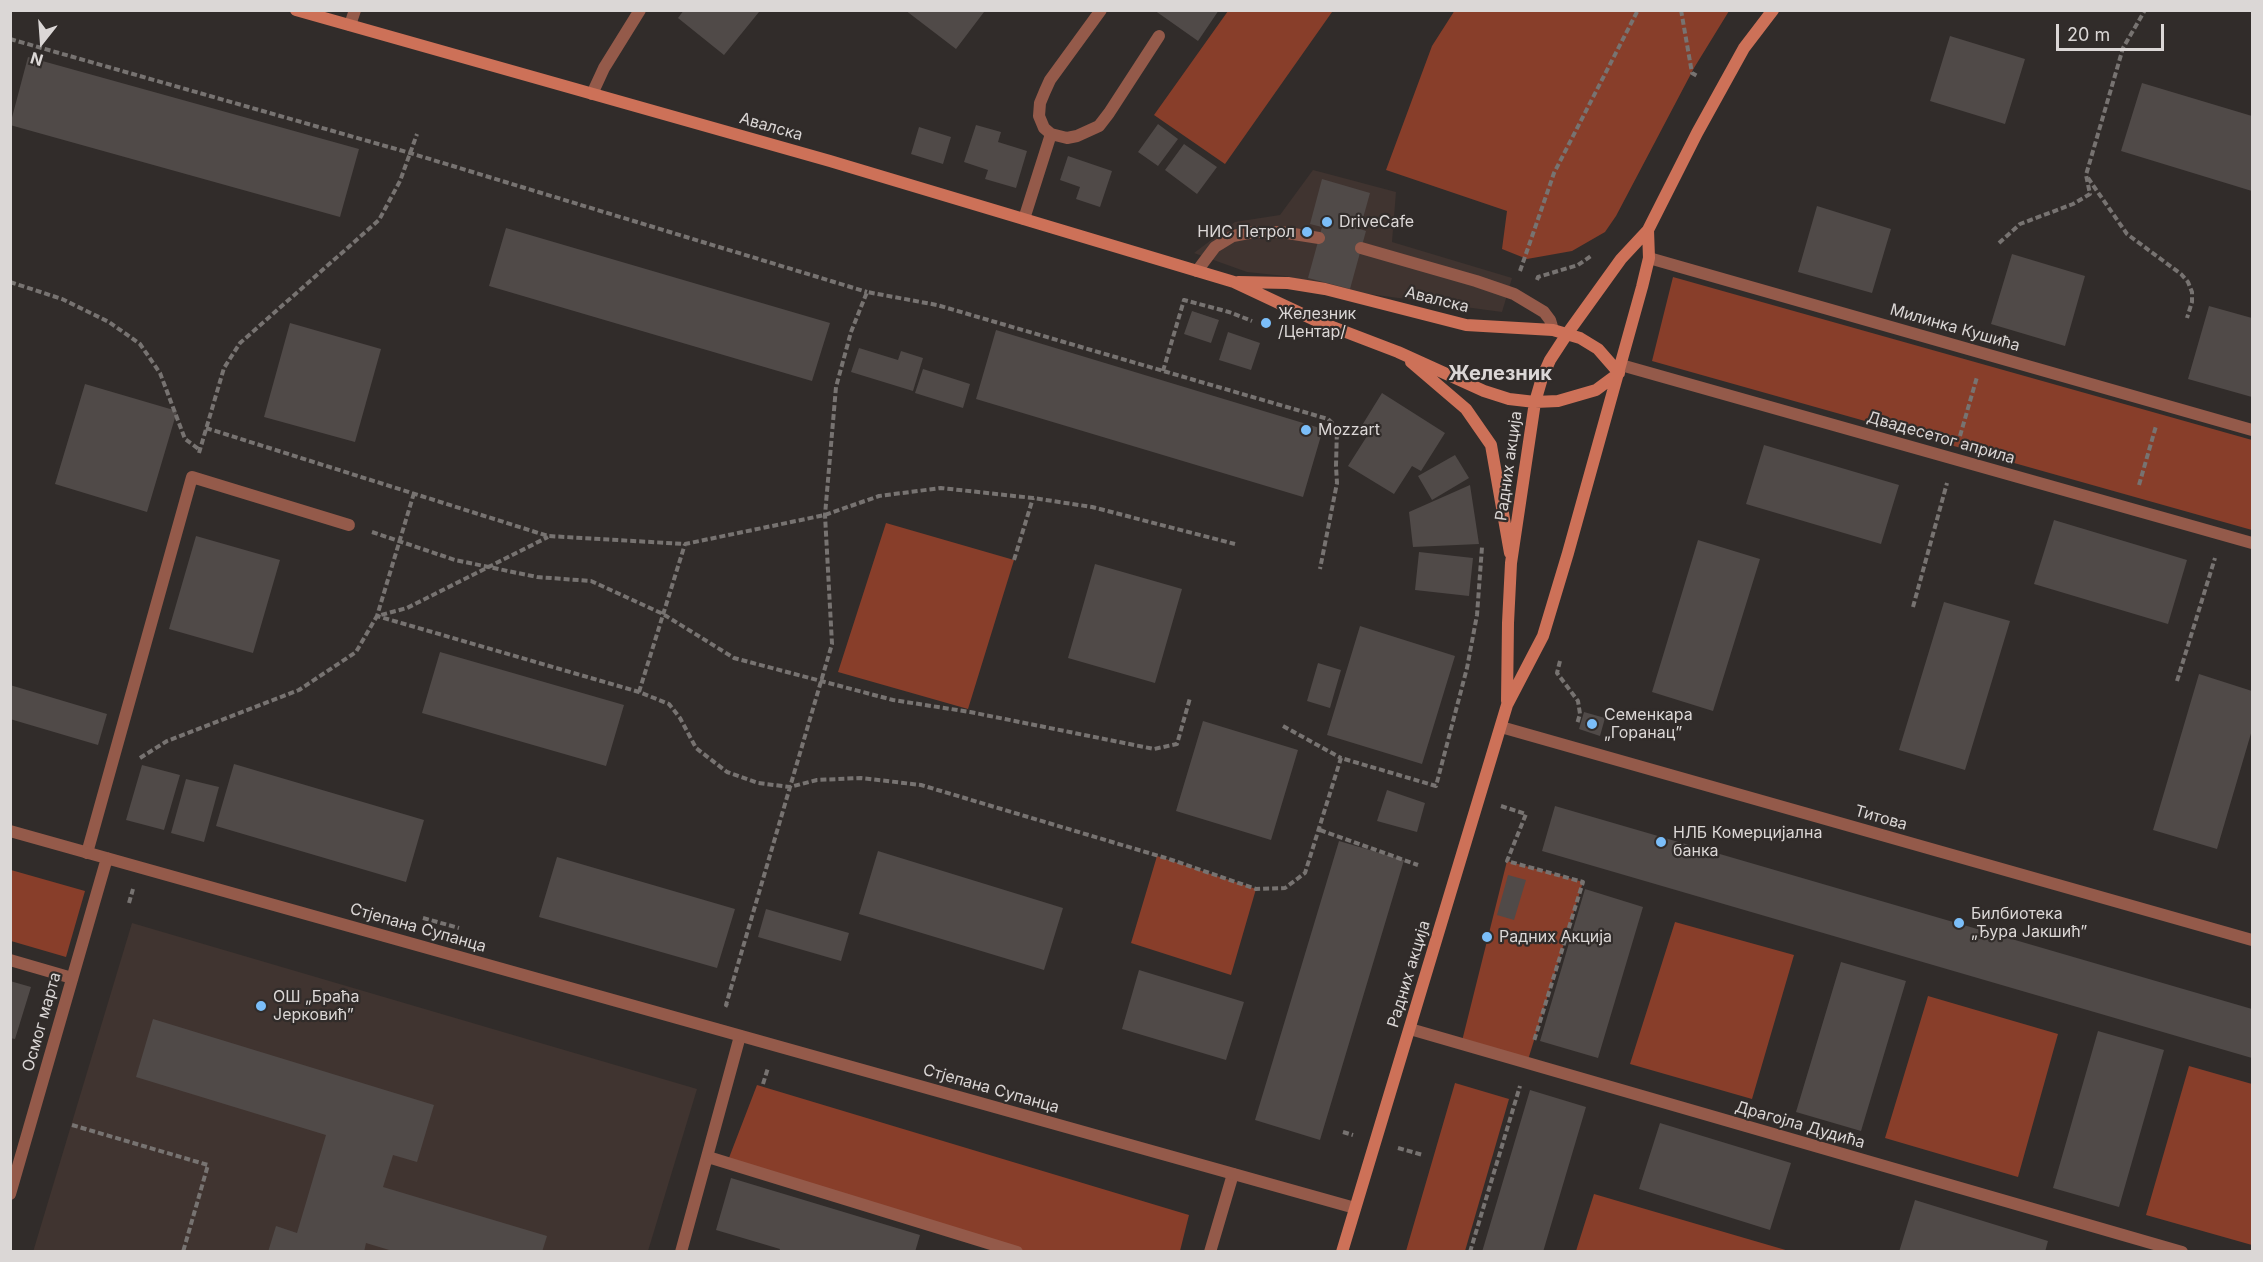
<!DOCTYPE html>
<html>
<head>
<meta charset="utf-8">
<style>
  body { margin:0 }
  #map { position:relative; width:2263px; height:1262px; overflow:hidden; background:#312c2a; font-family:Inter,sans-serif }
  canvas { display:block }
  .frame { position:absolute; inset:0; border:12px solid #dbd7d6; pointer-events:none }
  .north { position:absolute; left:12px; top:12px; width:60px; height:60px; -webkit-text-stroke:4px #312c2a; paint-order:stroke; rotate:197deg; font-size:16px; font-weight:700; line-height:24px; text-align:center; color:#dbd7d6 }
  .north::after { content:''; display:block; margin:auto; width:21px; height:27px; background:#dbd7d6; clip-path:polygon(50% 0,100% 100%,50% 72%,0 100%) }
  .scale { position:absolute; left:2056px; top:24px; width:108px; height:27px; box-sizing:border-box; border:3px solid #dbd7d6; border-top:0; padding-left:8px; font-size:18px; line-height:21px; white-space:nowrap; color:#dbd7d6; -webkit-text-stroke:4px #312c2a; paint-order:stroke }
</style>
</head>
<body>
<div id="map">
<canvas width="2263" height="1262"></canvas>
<div class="frame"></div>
<div class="north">N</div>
<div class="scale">20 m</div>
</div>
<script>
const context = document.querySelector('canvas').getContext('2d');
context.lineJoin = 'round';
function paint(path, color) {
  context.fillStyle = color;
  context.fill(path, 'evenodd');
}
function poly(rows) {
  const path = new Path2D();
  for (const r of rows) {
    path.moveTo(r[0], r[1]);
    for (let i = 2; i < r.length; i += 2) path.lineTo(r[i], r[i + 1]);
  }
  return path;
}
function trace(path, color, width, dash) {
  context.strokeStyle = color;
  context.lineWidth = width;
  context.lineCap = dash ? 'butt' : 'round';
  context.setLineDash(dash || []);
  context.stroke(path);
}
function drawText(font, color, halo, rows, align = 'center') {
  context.font = font + ' Inter,sans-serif';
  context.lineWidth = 4.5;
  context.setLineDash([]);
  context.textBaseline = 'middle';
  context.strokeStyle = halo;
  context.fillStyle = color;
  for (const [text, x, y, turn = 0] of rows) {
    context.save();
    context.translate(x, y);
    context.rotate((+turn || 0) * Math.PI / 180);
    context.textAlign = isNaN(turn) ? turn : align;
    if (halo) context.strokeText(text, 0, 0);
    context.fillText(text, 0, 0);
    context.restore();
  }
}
const built = poly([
  [1313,170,1396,192,1392,242,1512,278,1502,312,1354,292,1285,276,1247,272,1194,253,1235,222,1280,215],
  [132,923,697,1089,648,1251,33,1252]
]);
const green = poly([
  [1455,10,1729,10,1729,11,1694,68,1616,216,1605,232,1572,251,1527,259,1502,249,1507,211,1386,170,1432,46],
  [1330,11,1332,12,1225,164,1154,115,1228,11],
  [1673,277,2252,440,2252,530,1652,361],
  [886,523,1014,560,968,709,838,672],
  [1157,856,1256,889,1231,975,1131,943],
  [1507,861,1583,882,1527,1063,1461,1045],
  [11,870,85,891,66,957,11,941],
  [1675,922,1794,955,1752,1099,1630,1064],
  [1928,996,2058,1034,2018,1177,1885,1138],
  [2189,1066,2252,1084,2252,1245,2146,1215],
  [1455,1083,1509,1099,1465,1251,1406,1251],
  [757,1085,1189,1215,1180,1251,1017,1251,727,1163],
  [1594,1194,1789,1251,1576,1251]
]);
const building = poly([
  [684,10,757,10,759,12,724,55,678,18],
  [905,10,983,10,984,12,956,49],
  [1154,10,1219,10,1198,41],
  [1950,36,2025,59,2005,124,1930,101],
  [28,57,359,149,340,217,10,125],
  [2142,83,2252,116,2252,191,2121,151],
  [1158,124,1178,139,1158,166,1138,152],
  [976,125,1001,132,998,142,1027,151,1016,188,985,179,988,170,964,162],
  [919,127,951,137,943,164,911,154],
  [1184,144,1217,167,1197,194,1165,170],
  [1068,156,1112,171,1100,207,1076,199,1080,187,1060,180],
  [1322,179,1370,193,1360,229,1366,231,1350,289,1308,278,1322,227,1310,224],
  [1817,206,1891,229,1872,293,1798,272],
  [506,228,830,323,812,381,489,286],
  [2012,254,2085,276,2065,346,1991,324],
  [2209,306,2252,318,2252,397,2188,379],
  [1192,311,1219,320,1211,343,1184,334],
  [290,323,381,349,355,442,264,417],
  [996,330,1323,429,1303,497,976,399],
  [1228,332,1260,343,1251,370,1219,360],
  [859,348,898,360,901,351,923,358,913,391,851,372],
  [923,369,970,384,963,408,915,393],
  [85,384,177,411,147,512,55,484],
  [1382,393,1445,433,1421,471,1412,466,1394,494,1348,466,1369,433,1361,427],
  [1764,445,1899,485,1881,544,1746,504],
  [1455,455,1469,478,1432,500,1418,476],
  [1470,485,1479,544,1413,547,1409,512],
  [2054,520,2187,560,2168,624,2034,584],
  [196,536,280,560,253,653,169,629],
  [1698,540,1760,559,1713,711,1652,692],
  [1419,552,1473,558,1469,596,1415,590],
  [1095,564,1182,589,1155,683,1068,658],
  [1944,602,2010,621,1965,770,1899,750],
  [1360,626,1455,656,1422,764,1327,735],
  [440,652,624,705,606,766,422,713],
  [1318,663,1341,670,1330,708,1307,701],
  [2199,674,2252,691,2252,730,2217,849,2153,830],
  [10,685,107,714,98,745,10,719],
  [1584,712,1605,718,1600,736,1579,729],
  [1203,721,1298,750,1271,840,1176,811],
  [234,764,424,820,406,882,216,826],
  [142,765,180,775,164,830,126,820],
  [186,779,219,787,204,842,171,833],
  [1387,790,1425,803,1417,832,1377,821],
  [1555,806,2252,1009,2252,1058,1542,851],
  [1339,841,1404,860,1320,1140,1255,1120],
  [878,851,1063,908,1044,970,859,914],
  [557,857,735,909,717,968,539,917],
  [1508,875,1526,880,1514,920,1497,915],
  [1585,889,1643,907,1598,1058,1540,1041],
  [766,909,849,933,841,961,758,937],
  [1841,962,1906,981,1861,1131,1796,1112],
  [1139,970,1244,1002,1226,1060,1122,1029],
  [10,981,31,987,15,1039,10,1038],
  [153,1019,434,1105,417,1162,393,1155,383,1187,547,1236,542,1252,396,1252,366,1243,364,1252,268,1252,276,1226,297,1233,326,1135,136,1077],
  [2098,1031,2164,1050,2119,1207,2053,1188],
  [1530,1090,1586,1107,1543,1252,1482,1252],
  [1660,1123,1791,1163,1770,1230,1639,1189],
  [731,1178,920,1235,915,1252,779,1252,780,1249,716,1230],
  [1915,1200,2048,1241,2045,1252,1899,1252]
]);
const path = poly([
  [1681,10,1692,73,1699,77],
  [10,39,410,153,867,292],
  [2088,178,2127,234,2181,274,2188,282,2192,292,2192,302,2187,318],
  [1999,243,2020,224,2073,204,2090,194,2086,175,2123,48,2145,10],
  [1520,271,1554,173,1638,10],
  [1537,280,1538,277,1578,265,1591,256],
  [10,282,62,299,109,322,140,344,160,373,185,439,200,450],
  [1163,371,1184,300,1229,312,1252,321],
  [206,428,548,536,685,544,825,515,879,496,941,488,1033,498,1092,507,1235,544],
  [1960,436,1977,377],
  [199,453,224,368,240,343,379,220,400,181,417,134],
  [2139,485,2156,426],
  [414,493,377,616,639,692,669,704,680,718,696,748,727,772,758,783,790,787,817,780,861,778,921,785,1169,859,1256,889,1285,888,1305,873,1341,758,1436,786,1467,668,1477,615,1482,547],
  [372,532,455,560,537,577,591,581,663,614,734,658,893,700,970,712,1154,749,1177,744,1190,698],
  [1014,560,1033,498],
  [1913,607,1947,483],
  [1560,661,1557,673,1578,701,1580,714,1577,724],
  [2177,681,2215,558],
  [639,692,685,544],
  [1283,726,1341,758],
  [140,758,167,741,299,690,356,652,377,616,407,608,548,537],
  [1501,806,1526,814,1507,861,1583,882,1534,1041],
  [1320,830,1418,865],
  [129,903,133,889],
  [423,918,459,928],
  [728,1006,726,1005,832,644,825,515,836,387,851,332,867,292,937,305,1328,419,1337,428,1336,466,1337,483,1320,569],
  [763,1084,768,1068],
  [72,1125,208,1165,183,1252],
  [1343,1132,1353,1135],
  [1398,1148,1423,1155],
  [1470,1252,1520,1086]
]);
const lane = poly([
  [1051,134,1044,128,1039,116,1040,103,1045,91,1050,80,1101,10],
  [1024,219,1051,134,1067,138,1077,136,1099,126,1109,113,1159,36],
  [1361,248,1476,281,1514,294,1544,312,1550,320,1553,330],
  [1197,271,1215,247,1233,236,1254,232,1281,232,1319,238],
  [87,853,192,477,349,525],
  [10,960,72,978],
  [708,1157,1017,1252],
  [681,1252,740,1036],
  [1210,1252,1233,1174]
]);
const street = poly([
  [350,25,355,10],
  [592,94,604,68,640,10],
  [1649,258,2252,430],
  [1621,365,2252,543],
  [1501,727,2252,940],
  [10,831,1355,1208],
  [1410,1029,2182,1252],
  [10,1194,107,858]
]);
const secondary = poly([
  [296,10,830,161,1234,282,1317,321,1398,352,1484,391,1509,399,1535,402,1558,401,1596,390,1619,373],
  [1238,282,1288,283,1325,289,1466,325,1553,330,1580,338,1598,349,1619,373],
  [1411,362,1466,409,1491,445,1510,553],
  [1507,701,1508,623,1511,563,1535,402,1542,378,1550,360,1567,334,1621,259,1648,230,1697,133,1744,48,1773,10],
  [1342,1252,1507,705,1543,636,1568,553,1642,287,1649,258,1648,230]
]);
const markers = [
  [1327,222,6,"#7bbef9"],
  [1307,232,6,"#7bbef9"],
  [1266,323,6,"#7bbef9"],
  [1306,430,6,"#7bbef9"],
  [1592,724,6,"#7bbef9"],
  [1661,842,6,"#7bbef9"],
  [1959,923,6,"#7bbef9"],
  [1487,937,6,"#7bbef9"],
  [261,1006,6,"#7bbef9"]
];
const streetNames = [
  ["Авалска",771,127,16],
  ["Авалска",1437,300,14],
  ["Милинка Кушића",1955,328,16],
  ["Двадесетог априла",1941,438,16],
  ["Радних акција",1509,466,-82],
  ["Титова",1881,818,16],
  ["Стјепана Супанца",418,928,16],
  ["Радних акција",1409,974,-73],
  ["Осмог марта",42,1022,-74],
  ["Стјепана Супанца",991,1089,16],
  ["Драгојла Дудића",1800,1125,16]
];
const poiNames = [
  ["DriveCafe",1339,222],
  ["НИС Петрол",1295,232,"right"],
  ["Железник",1278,314],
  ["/Центар/",1278,332],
  ["Mozzart",1318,430],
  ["Семенкара",1604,715],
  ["„Горанац”",1604,733],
  ["НЛБ Комерцијална",1673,833],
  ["банка",1673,851],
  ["Билбиотека",1971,914],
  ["„Ђура Јакшић”",1971,932],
  ["Радних Акција",1499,937],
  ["ОШ „Браћа",273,997],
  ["Јерковић”",273,1015]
];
const quarterNames = [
  ["Железник",1500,374]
];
paint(built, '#403430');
paint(green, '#883e2a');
paint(building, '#504a48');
trace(path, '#777371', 4, [6, 3]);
trace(lane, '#945a4a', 12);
trace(street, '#945a4a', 12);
trace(secondary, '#cd7158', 12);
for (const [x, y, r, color] of markers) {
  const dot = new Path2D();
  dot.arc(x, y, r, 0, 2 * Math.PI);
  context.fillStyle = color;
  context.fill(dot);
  trace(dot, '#312c2a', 2);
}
drawText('16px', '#dbd7d6', '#312c2a', streetNames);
drawText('16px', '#dbd7d6', '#312c2a', poiNames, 'left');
drawText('bold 20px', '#dbd7d6', '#312c2a', quarterNames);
</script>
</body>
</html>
